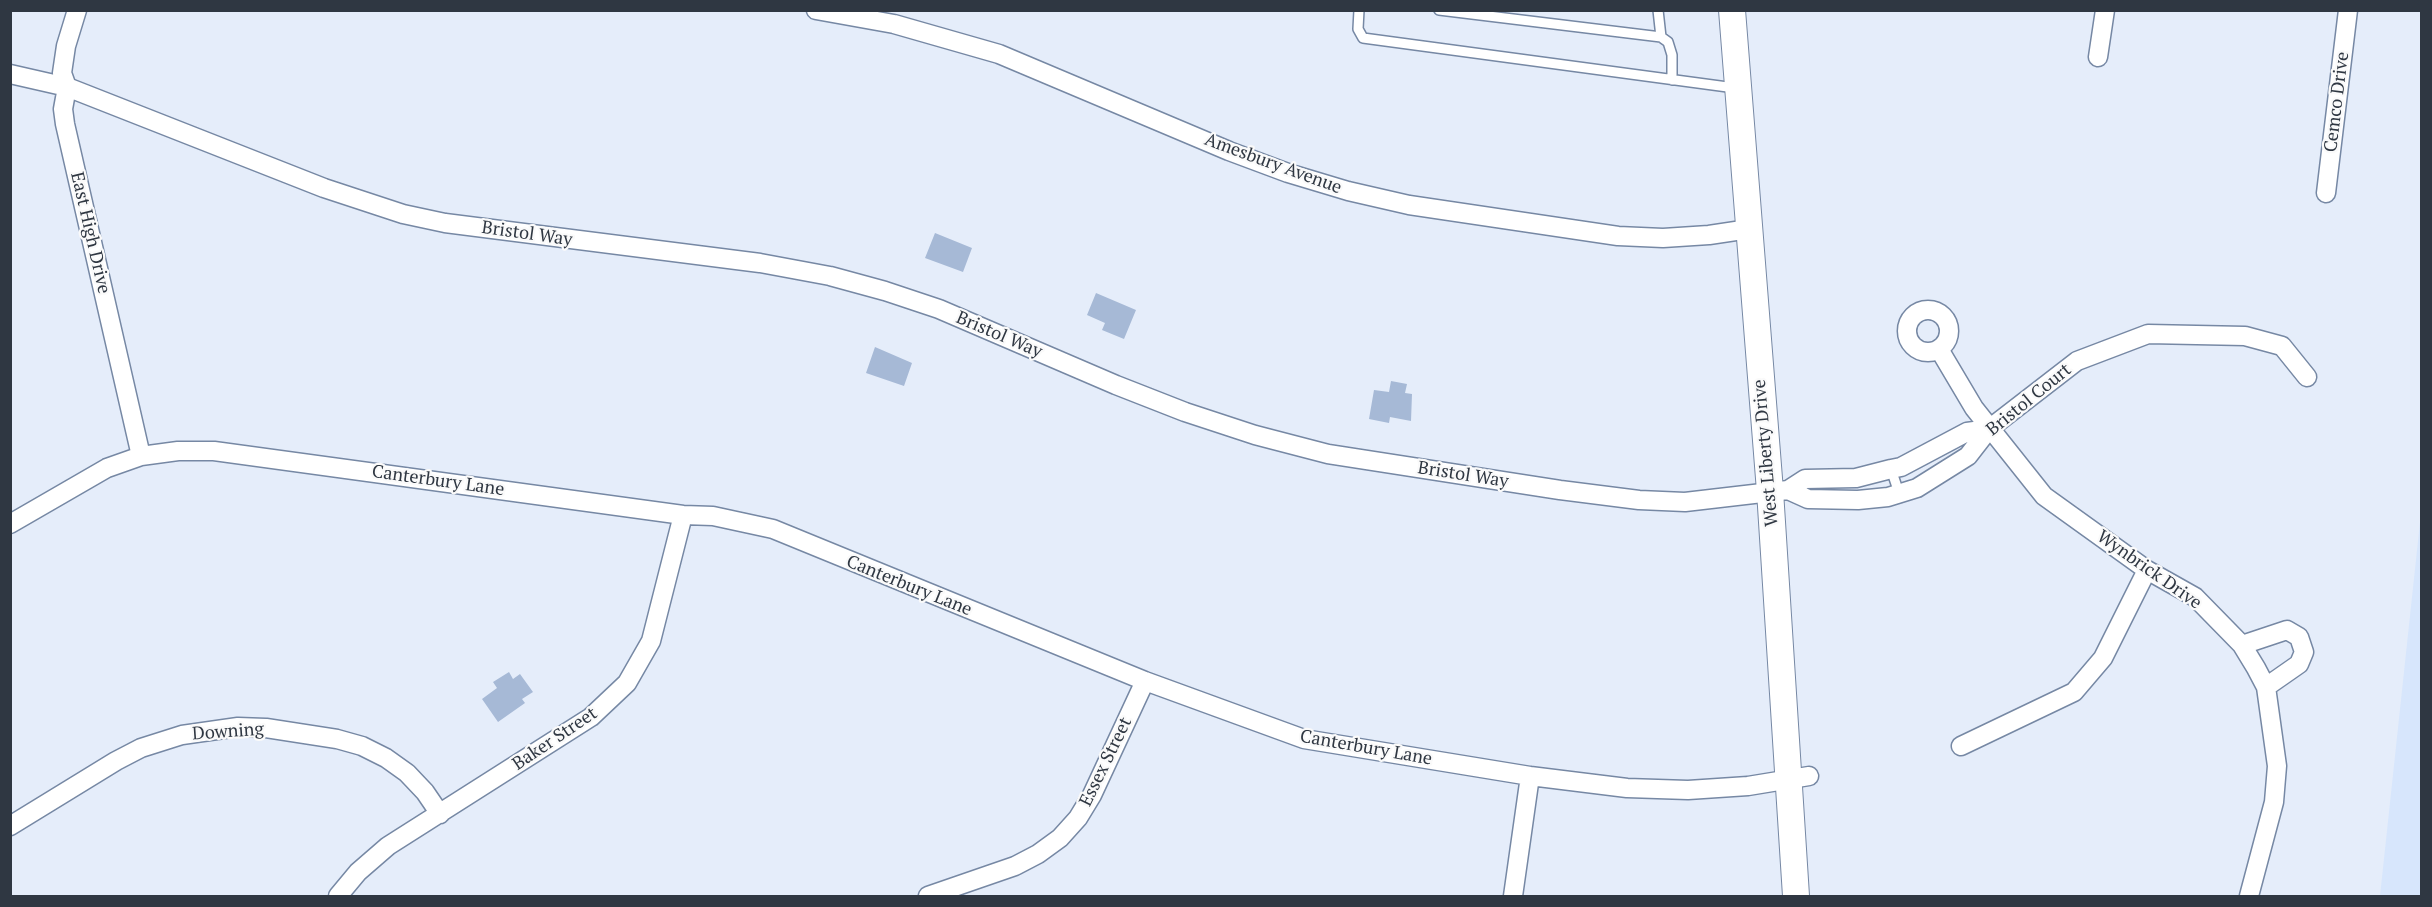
<!DOCTYPE html>
<html>
<head>
<meta charset="utf-8">
<style>
  body { margin:0 }
  #map { position:relative; width:2432px; height:907px; overflow:hidden; background:#e5edfa; font-family:"PT Serif",serif }
  canvas { display:block }
  .frame { position:absolute; inset:0; border:12px solid #2f3742; pointer-events:none }
</style>
</head>
<body>
<div id="map">
<canvas width="2432" height="907"></canvas>
<div class="frame"></div>
</div>
<script>
const context = document.querySelector('canvas').getContext('2d');
context.lineJoin = 'round';
function paint(path, color) {
  context.fillStyle = color;
  context.fill(path, 'evenodd');
}
function poly(rows) {
  const path = new Path2D();
  for (const r of rows) {
    if (r.length === 3) {
      path.moveTo(r[0] + r[2], r[1]);
      path.arc(r[0], r[1], r[2], 0, 2 * Math.PI);
      continue;
    }
    path.moveTo(r[0], r[1]);
    for (let i = 2; i < r.length; i += 2) path.lineTo(r[i], r[i + 1]);
  }
  return path;
}
function trace(path, color, width, dash) {
  context.strokeStyle = color;
  context.lineWidth = width;
  context.lineCap = dash ? 'butt' : 'round';
  context.setLineDash(dash || []);
  context.stroke(path);
}
function drawText(font, color, halo, rows, align = 'center') {
  context.font = font + ' "PT Serif",serif';
  context.lineWidth = 4.5;
  context.setLineDash([]);
  context.textBaseline = 'middle';
  context.strokeStyle = halo;
  context.fillStyle = color;
  for (const [text, x, y, turn = 0] of rows) {
    context.save();
    context.translate(x, y);
    context.rotate((+turn || 0) * Math.PI / 180);
    context.textAlign = isNaN(turn) ? turn : align;
    if (halo) context.strokeText(text, 0, 0);
    context.fillText(text, 0, 0);
    context.restore();
  }
}
const built = poly([
  [2421,513,2421,896,2380,896]
]);
const building = poly([
  [935,233,972,248,963,272,925,258],
  [1096,293,1136,310,1124,339,1102,330,1105,323,1087,315],
  [875,347,912,363,904,386,866,373],
  [1391,381,1407,384,1405,393,1412,394,1411,421,1390,417,1389,423,1369,419,1374,390,1389,392],
  [509,672,513,679,520,674,533,692,522,699,525,703,498,722,482,699,497,688,493,682]
]);
const lane = poly([
  [1359,10,1358,29,1363,38,1735,88],
  [1439,10,1661,37,1668,42,1672,55,1672,80],
  [1658,10,1661,37],
  [1891,469,1899,493]
]);
const street = poly([
  [77,10,66,46,62,73,67,87,63,109,65,124,141,456],
  [816,10,894,24,999,54,1229,151,1288,173,1348,191,1409,205,1618,236,1663,238,1709,235,1749,229],
  [2098,57,2105,10],
  [10,74,67,87,324,188,403,214,445,223,760,263,830,276,885,291,939,309,1116,385,1185,412,1255,435,1328,454,1560,490,1639,500,1685,502,1788,490,1805,479,1856,478,1891,469,1901,467,1967,432,1989,429],
  [2326,193,2348,10],
  [1928,331,21],
  [1939,349,1974,408,2044,496,2147,570,2195,597,2242,645,2256,668,2266,687,2277,766,2274,802,2249,896],
  [1788,490,1808,499,1858,500,1888,497,1917,488,1968,456,1989,429,2077,361,2148,334,2245,336,2282,346,2307,377],
  [10,524,107,468,141,456,178,451,214,451,683,515,713,516,773,529,1145,681,1304,739,1530,776,1627,788,1688,790,1748,786,1809,776],
  [2242,645,2287,630,2299,637,2304,652,2299,664,2266,687],
  [1961,746,2074,692,2103,658,2147,570],
  [10,826,116,761,141,748,182,735,238,727,266,728,337,739,362,746,386,758,407,773,425,792,440,814],
  [338,896,358,872,388,846,591,717,627,683,651,641,683,515],
  [928,896,1015,866,1038,854,1060,838,1078,818,1092,795,1145,681],
  [1513,896,1530,776]
]);
const secondary = poly([
  [1732,10,1770,491,1796,896]
]);
const streetNames = [
  ["Cemco Drive",2337,102,-83],
  ["Amesbury Avenue",1273,164,20],
  ["East High Drive",90,233,77],
  ["Bristol Way",527,234,8],
  ["Bristol Way",999,335,23],
  ["Bristol Court",2029,400,-39],
  ["West Liberty Drive",1766,453,-95],
  ["Bristol Way",1463,475,9],
  ["Canterbury Lane",438,481,8],
  ["Wynbrick Drive",2149,570,35],
  ["Canterbury Lane",909,586,22],
  ["Downing",228,732,-4],
  ["Baker Street",555,739,-34],
  ["Canterbury Lane",1366,748,10],
  ["Essex Street",1106,762,-64]
];
paint(built, '#d7e6fc');
paint(building, '#a6b9d6');
trace(lane, '#7688a4', 12);
trace(street, '#7688a4', 21);
trace(secondary, '#7688a4', 28);
trace(lane, '#fff', 9);
trace(street, '#fff', 18);
trace(secondary, '#fff', 26);
drawText('18px', '#2f3742', '#fafafa', streetNames);
</script>
</body>
</html>
